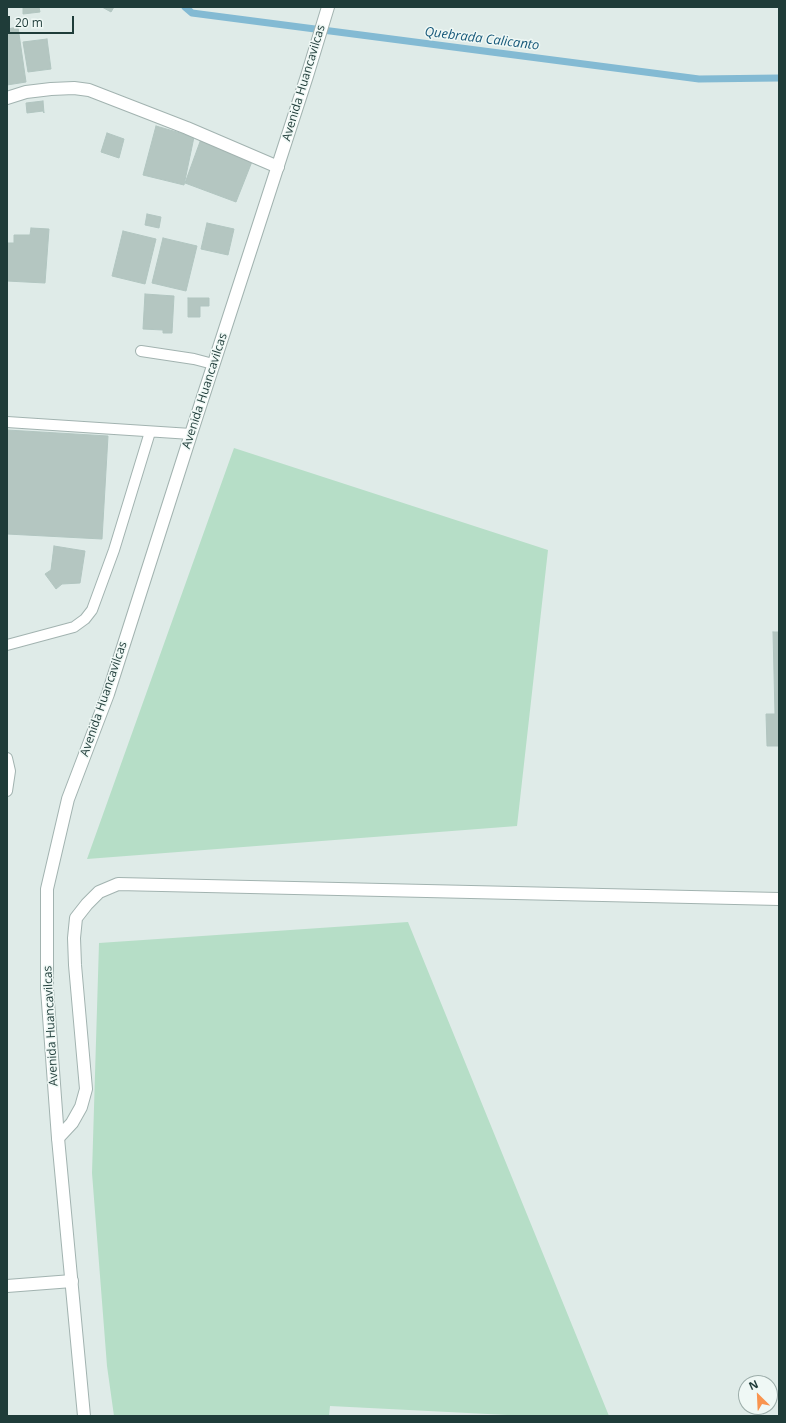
<!DOCTYPE html>
<html>
<head>
<meta charset="utf-8">
<style>
  body { margin:0 }
  #map { position:relative; width:786px; height:1423px; overflow:hidden; background:#dfebe8; font-family:"Open Sans",sans-serif }
  canvas { display:block }
  .frame { position:absolute; inset:0; border:8px solid #1f3c39; pointer-events:none }
  .north { position:absolute; left:738px; top:1375px; width:40px; height:40px; box-sizing:border-box; background:#eff8f5; border:1px solid #9cadaa; border-radius:50%; rotate:336deg; font-size:11px; font-weight:700; line-height:16px; text-align:center; color:#1f3c39 }
  .north::after { content:''; display:block; margin:auto; width:14px; height:18px; background:#f9944f; clip-path:polygon(50% 0,100% 100%,50% 72%,0 100%) }
  .scale { position:absolute; left:8px; top:16px; width:66px; height:18px; box-sizing:border-box; border:2px solid #1f3c39; border-top:0; padding-left:5px; font-size:12px; line-height:14px; white-space:nowrap; color:#1f3c39; -webkit-text-stroke:3px #eff8f5; paint-order:stroke }
</style>
</head>
<body>
<div id="map">
<canvas width="786" height="1423"></canvas>
<div class="frame"></div>
<div class="north">N</div>
<div class="scale">20 m</div>
</div>
<script>
const context = document.querySelector('canvas').getContext('2d');
context.lineJoin = 'round';
function paint(path, color) {
  context.fillStyle = color;
  context.fill(path, 'evenodd');
}
function poly(rows) {
  const path = new Path2D();
  for (const r of rows) {
    path.moveTo(r[0], r[1]);
    for (let i = 2; i < r.length; i += 2) path.lineTo(r[i], r[i + 1]);
  }
  return path;
}
function trace(path, color, width, dash) {
  context.strokeStyle = color;
  context.lineWidth = width;
  context.lineCap = dash ? 'butt' : 'round';
  context.setLineDash(dash || []);
  context.stroke(path);
}
function drawText(font, color, halo, rows, align = 'center') {
  context.font = font + ' "Open Sans",sans-serif';
  context.lineWidth = 3;
  context.setLineDash([]);
  context.textBaseline = 'middle';
  context.strokeStyle = halo;
  context.fillStyle = color;
  for (const [text, x, y, turn = 0] of rows) {
    context.save();
    context.translate(x, y);
    context.rotate((+turn || 0) * Math.PI / 180);
    context.textAlign = isNaN(turn) ? turn : align;
    if (halo) context.strokeText(text, 0, 0);
    context.fillText(text, 0, 0);
    context.restore();
  }
}
const green = poly([
  [234,448,548,550,517,826,87,859],
  [408,922,609,1416,527,1416,330,1406,329,1416,114,1416,107,1366,92,1173,99,943]
]);
const stream = poly([
  [185,7,192,13,699,79,779,78]
]);
const building = poly([
  [23,7,39,7,40,12,23,14,23,7],
  [102,7,114,7,111,12,102,7],
  [18,27,26,82,7,85,7,29,18,27],
  [47,39,51,69,28,72,23,42,47,39],
  [43,101,44,113,43,111,27,113,26,103,43,101],
  [156,126,194,137,184,185,143,175,156,126],
  [107,133,124,139,119,158,101,152,107,133],
  [201,139,253,159,236,202,185,183,201,139],
  [147,214,161,217,159,228,145,225,147,214],
  [207,223,234,229,228,255,201,249,207,223],
  [31,228,49,229,45,283,7,281,7,243,14,243,14,235,30,235,31,228],
  [123,231,156,239,145,284,112,276,123,231],
  [163,238,197,246,186,291,152,283,163,238],
  [145,294,174,296,172,333,163,333,163,330,143,329,145,294],
  [188,298,209,298,209,306,200,306,200,317,188,317,188,298],
  [7,430,108,436,102,539,7,534,7,430],
  [54,546,85,551,80,583,62,584,56,589,45,574,51,570,54,546],
  [773,632,779,632,779,746,767,746,766,714,775,714,773,632]
]);
const service = poly([
  [141,351,194,359,213,364],
  [7,422,191,434],
  [7,645,74,627,85,619,92,610,114,550,150,432],
  [7,758,10,771,7,791]
]);
const minor = poly([
  [7,98,26,92,51,89,74,88,89,90,187,128,278,167],
  [58,1138,72,1123,81,1107,86,1089,75,965,74,938,76,918,87,904,99,892,118,884,779,899],
  [7,1286,72,1281]
]);
const tertiary = poly([
  [84,1416,58,1138,47,989,47,889,68,799,108,694,191,434,307,76,328,7]
]);
const streetNames = [
  ["Avenida Huancavilcas",304,83,-73],
  ["Avenida Huancavilcas",205,391,-72],
  ["Avenida Huancavilcas",104,699,-71],
  ["Avenida Huancavilcas",51,1026,-93]
];
const waterNames = [
  ["Quebrada Calicanto",482,39,7]
];
paint(green, '#b6dec7');
trace(stream, '#83bad3', 7);
paint(building, '#b4c6c1');
trace(building, '#b1c5c0', 1);
trace(service, '#a2b3b0', 12);
trace(minor, '#a2b3b0', 14);
trace(tertiary, '#a2b3b0', 14);
trace(service, '#fff', 10);
trace(minor, '#fff', 12);
trace(tertiary, '#fff', 12);
drawText('12px', '#1f3c39', '#eff8f5', streetNames);
drawText('italic 13px', '#17597a', '#eff8f5', waterNames);
</script>
</body>
</html>
